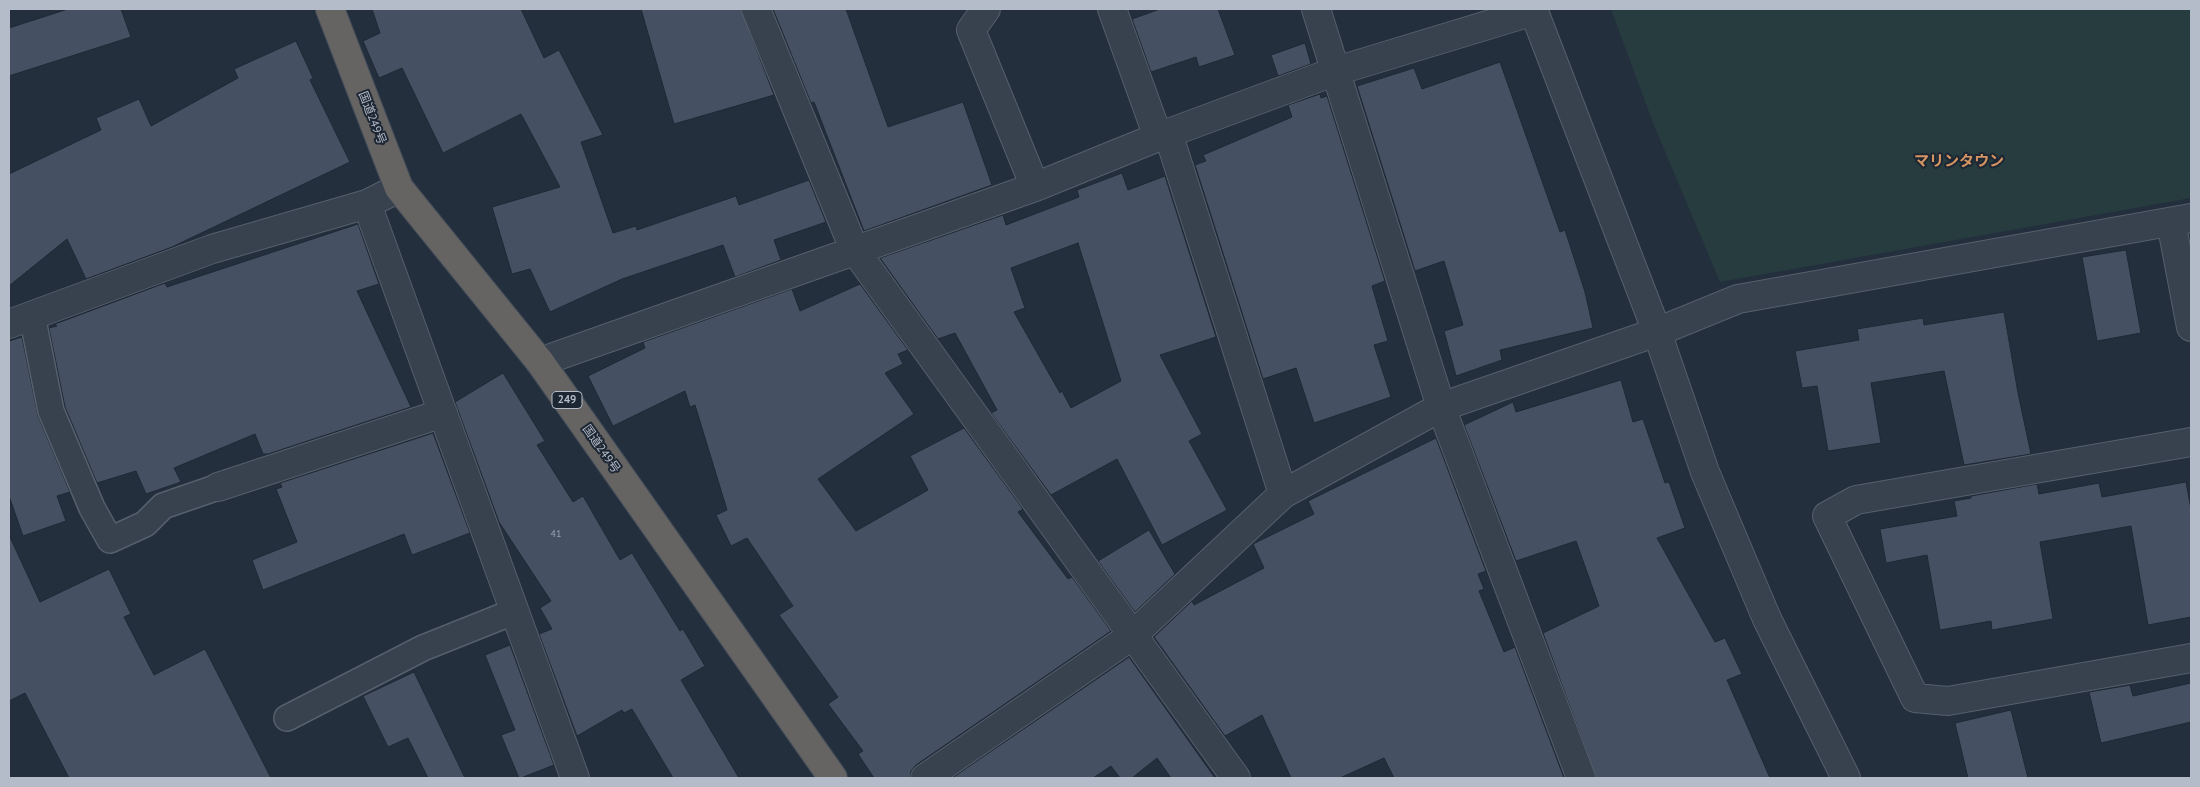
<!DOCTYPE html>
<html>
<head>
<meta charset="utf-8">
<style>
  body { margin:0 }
  #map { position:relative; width:2200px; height:787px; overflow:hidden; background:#242f3e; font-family:"PT Sans",sans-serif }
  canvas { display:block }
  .frame { position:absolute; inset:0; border:10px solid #b4bcc9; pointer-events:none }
</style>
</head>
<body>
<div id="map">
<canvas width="2200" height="787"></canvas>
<div class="frame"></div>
</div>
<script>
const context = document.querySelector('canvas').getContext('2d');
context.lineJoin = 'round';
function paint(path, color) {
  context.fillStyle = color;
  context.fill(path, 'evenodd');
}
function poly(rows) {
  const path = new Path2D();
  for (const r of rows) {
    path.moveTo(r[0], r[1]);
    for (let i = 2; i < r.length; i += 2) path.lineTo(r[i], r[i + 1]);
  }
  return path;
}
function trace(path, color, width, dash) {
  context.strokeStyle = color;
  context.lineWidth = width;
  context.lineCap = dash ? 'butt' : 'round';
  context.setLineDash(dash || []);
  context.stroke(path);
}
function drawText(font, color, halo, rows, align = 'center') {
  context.font = font + ' "PT Sans","Noto Sans JP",sans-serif';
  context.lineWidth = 4;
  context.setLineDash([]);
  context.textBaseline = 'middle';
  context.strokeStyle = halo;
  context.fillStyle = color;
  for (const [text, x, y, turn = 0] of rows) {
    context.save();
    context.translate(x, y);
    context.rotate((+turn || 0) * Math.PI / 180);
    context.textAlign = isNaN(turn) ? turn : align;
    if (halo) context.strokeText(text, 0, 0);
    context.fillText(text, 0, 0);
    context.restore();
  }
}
const green = poly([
  [1611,9,2191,9,2191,198,1720,282,1653,123]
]);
const building = poly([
  [68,9,121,9,131,37,9,76,9,28,68,9],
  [372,9,521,9,544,58,559,50,603,135,581,142,613,233,636,226,637,230,736,196,739,205,809,180,826,222,774,240,781,260,735,277,723,245,622,279,550,312,530,269,512,274,492,207,560,187,521,114,443,153,402,68,379,78,363,41,380,33,372,9],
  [641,9,741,9,774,95,674,124,641,9],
  [773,9,846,9,888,127,963,102,992,185,864,231,814,102,811,103,773,9],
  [1160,9,1218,9,1235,55,1199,67,1196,57,1151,72,1132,19,1160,9],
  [296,41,313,78,310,80,350,162,172,247,86,279,67,239,9,286,9,174,101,130,96,118,139,99,151,126,238,78,234,69,296,41],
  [1305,43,1311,64,1278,76,1271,55,1305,43],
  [1500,62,1560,232,1565,230,1585,292,1593,328,1500,350,1502,360,1456,376,1444,331,1463,325,1444,261,1415,271,1357,86,1414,68,1422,89,1500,62],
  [1320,94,1321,98,1327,96,1385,281,1372,286,1388,341,1374,345,1391,397,1314,423,1296,368,1263,379,1195,165,1206,161,1203,155,1292,117,1288,105,1320,94],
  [1122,173,1128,190,1165,176,1216,337,1160,355,1202,434,1189,441,1227,510,1162,545,1117,459,1051,495,991,413,997,410,955,333,938,339,880,258,1003,215,1006,225,1079,197,1077,190,1122,173],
  [1078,243,1121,381,1071,408,1062,391,1060,393,1014,312,1025,308,1011,268,1078,243],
  [358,224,379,284,357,291,411,407,268,454,263,454,255,434,174,468,181,482,146,494,136,471,97,483,65,407,49,328,57,326,55,324,165,283,167,287,358,224],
  [2126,250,2141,333,2097,341,2082,257,2126,250],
  [860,284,908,350,898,354,903,364,885,373,914,414,818,479,856,531,928,490,910,456,964,428,1023,509,1018,512,1068,579,1072,577,1111,631,916,765,911,771,910,778,874,778,858,754,863,751,828,704,838,697,779,615,793,606,747,538,731,546,716,515,727,510,695,405,690,407,685,391,613,426,588,376,645,348,643,342,792,289,800,311,860,284],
  [2004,312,2018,393,2031,454,1964,465,1944,371,1871,383,1881,443,1828,451,1817,386,1802,388,1795,351,1859,340,1857,329,1923,318,1924,325,2004,312],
  [22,337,38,416,70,492,57,496,66,521,23,536,9,496,9,341,22,337],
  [503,373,545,441,537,445,573,502,583,496,620,560,632,553,680,631,683,629,705,666,681,680,739,778,673,778,632,709,624,713,622,710,577,736,539,634,552,629,540,608,551,601,499,522,455,402,503,373],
  [1621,380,1633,422,1643,419,1665,483,1669,482,1685,528,1657,538,1715,642,1725,638,1742,674,1727,680,1770,778,1596,778,1543,633,1599,606,1576,541,1516,561,1464,425,1513,402,1516,412,1621,380],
  [433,433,470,533,412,555,404,534,263,590,252,560,297,542,276,489,282,487,280,483,433,433],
  [1436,438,1486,571,1478,574,1484,589,1479,591,1504,652,1515,647,1564,778,1394,778,1384,758,1340,778,1291,778,1262,715,1225,736,1154,637,1192,601,1194,605,1264,568,1253,544,1314,514,1308,501,1436,438],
  [2186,482,2191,509,2191,617,2148,625,2131,526,2040,542,2053,619,1992,630,1991,621,1940,630,1927,555,1886,563,1880,529,1957,516,1954,501,1971,498,1971,496,2037,484,2039,494,2099,483,2102,497,2186,482],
  [1149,530,1175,574,1135,612,1098,561,1149,530],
  [9,535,40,602,109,569,131,614,124,617,154,675,205,649,271,778,69,778,25,693,9,701,9,535],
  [510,645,554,765,521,778,519,778,501,735,515,730,485,655,510,645],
  [1129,657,1215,778,1171,778,1157,758,1132,778,1120,778,1111,766,1093,778,952,778,1129,657],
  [414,672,465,778,428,778,408,738,388,747,363,696,414,672],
  [2191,683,2191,722,2101,743,2089,692,2130,685,2133,696,2191,683],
  [2011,710,2028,778,1968,778,1955,723,2011,710]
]);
const service = poly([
  [32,315,51,411,92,508,110,540,145,524,163,506,218,487],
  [287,718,423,648,513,612]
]);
const minor = poly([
  [756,9,854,249,1236,778],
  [986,9,971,30,1035,187],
  [1112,9,1158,137],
  [1316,9,1441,407,1581,778],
  [1168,133,1283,494],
  [367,204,575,778],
  [2171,222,2191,327],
  [9,324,212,249,367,204,399,188],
  [540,362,1035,187,1158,137,1336,71,1534,11],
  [2191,442,1856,500,1827,516,1915,698,1948,701,2191,658],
  [218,487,443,413],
  [925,778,1133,635,1283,494,1441,407,1657,332,1738,299,2191,218]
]);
const tertiary = poly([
  [1533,9,1657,332,1705,472,1767,619,1846,778]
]);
const trunk = poly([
  [330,9,399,188,540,362,833,778]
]);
const numberNames = [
  ["41",556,534]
];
const shields = [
  [567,400,30]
];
const shieldNames = [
  ["249",567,400]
];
const streetNames = [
  ["国道249号",372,118,69],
  ["国道249号",601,449,55]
];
const quarterNames = [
  ["マリンタウン",1959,162]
];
paint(green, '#263c3f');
paint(building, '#455162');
trace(building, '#1f2835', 1);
trace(service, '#565f6c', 28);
trace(minor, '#565f6c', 30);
trace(tertiary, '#565f6c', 30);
trace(trunk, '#434c59', 30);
trace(service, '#38414e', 25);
trace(minor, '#38414e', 28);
trace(tertiary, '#38414e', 28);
trace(trunk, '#656462', 28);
drawText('10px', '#98a1af', null, numberNames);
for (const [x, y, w] of shields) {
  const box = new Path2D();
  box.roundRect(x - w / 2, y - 8.5, w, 17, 4);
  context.fillStyle = '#1d2633';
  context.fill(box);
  trace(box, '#b4bcc9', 1);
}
drawText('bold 11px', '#b4bcc9', null, shieldNames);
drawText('12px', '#b4bcc9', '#1d2633', streetNames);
drawText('bold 15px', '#d59563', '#1d2633', quarterNames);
</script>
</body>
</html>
